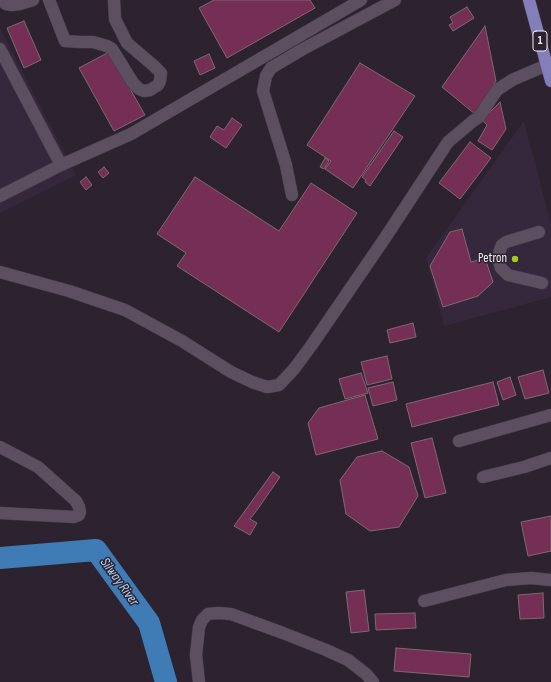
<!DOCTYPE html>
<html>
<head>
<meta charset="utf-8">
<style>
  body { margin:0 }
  canvas { display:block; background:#2c2230 }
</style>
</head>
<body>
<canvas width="551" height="682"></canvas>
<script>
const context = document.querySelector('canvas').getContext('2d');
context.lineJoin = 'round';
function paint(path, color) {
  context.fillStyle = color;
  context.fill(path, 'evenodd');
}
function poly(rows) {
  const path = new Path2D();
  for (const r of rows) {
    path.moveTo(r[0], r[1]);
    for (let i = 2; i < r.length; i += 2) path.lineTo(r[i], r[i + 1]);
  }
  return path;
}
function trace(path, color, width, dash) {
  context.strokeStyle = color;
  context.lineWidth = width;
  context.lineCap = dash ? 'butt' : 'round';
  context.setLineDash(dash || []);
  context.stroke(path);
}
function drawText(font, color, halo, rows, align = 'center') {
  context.font = font + ' "Sofia Sans Condensed",sans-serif';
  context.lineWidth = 3;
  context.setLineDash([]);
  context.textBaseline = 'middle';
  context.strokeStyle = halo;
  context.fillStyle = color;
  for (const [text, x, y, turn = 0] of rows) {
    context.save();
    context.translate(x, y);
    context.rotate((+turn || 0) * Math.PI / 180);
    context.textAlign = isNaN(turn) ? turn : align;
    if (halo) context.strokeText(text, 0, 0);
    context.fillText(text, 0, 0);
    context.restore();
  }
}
const built = poly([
  [0,28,76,175,0,213],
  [524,121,551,225,551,297,444,326,426,258]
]);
const river = poly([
  [0,558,96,550,149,623,166,682]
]);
const building = poly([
  [214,0,310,0,315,8,227,58,199,8,214,0],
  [467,7,474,18,453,31,449,25,453,23,450,17,467,7],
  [24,21,41,60,24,68,7,28,24,21],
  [485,26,496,81,475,114,442,87,485,26],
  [109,52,145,115,114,131,79,68,109,52],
  [209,54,215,68,200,75,194,61,209,54],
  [360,63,415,96,353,188,325,169,331,161,307,145,360,63],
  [500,102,506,129,492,150,478,141,487,125,482,120,500,102],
  [232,118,242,125,226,148,210,137,217,126,224,130,232,118],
  [394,131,403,137,370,186,365,182,366,180,362,177,394,131],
  [470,142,491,158,460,199,439,183,470,142],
  [325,158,329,161,324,169,320,167,325,158],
  [104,167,109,173,103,178,98,172,104,167],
  [86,177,92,185,86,190,80,182,86,177],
  [195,177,279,231,311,183,357,213,279,332,177,266,186,253,157,234,195,177],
  [462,229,471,262,485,258,493,282,478,296,443,307,430,266,450,232,462,229],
  [413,323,416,337,390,343,387,330,413,323],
  [387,356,392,379,367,385,361,362,387,356],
  [543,370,549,393,525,399,518,377,543,370],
  [361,373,368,393,345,399,339,379,361,373],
  [510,377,516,395,503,400,497,382,510,377],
  [393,382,397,400,373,406,368,388,393,382],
  [493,382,499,405,412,427,406,404,493,382],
  [365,395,378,439,316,455,308,423,319,408,365,395],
  [432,438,446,493,425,498,411,443,432,438],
  [382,451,409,467,418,496,399,527,370,531,346,514,340,480,357,457,382,451],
  [273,472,280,477,257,510,250,519,257,523,250,535,234,526,273,472],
  [551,516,551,551,528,556,521,522,551,516],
  [364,590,369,631,351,633,346,592,364,590],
  [543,593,544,618,520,619,518,595,543,593],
  [415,613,416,628,376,630,375,614,415,613],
  [396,648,471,654,469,677,394,671,396,648]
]);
const minor = poly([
  [1,0,6,4,12,5,20,4,33,0],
  [49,0,65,41,81,42,93,42,107,46,112,49,133,83,139,89,144,91,150,90,158,85,160,81,161,73,154,66,127,43,115,19,114,0],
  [0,49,61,165],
  [292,195,286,165,263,91,266,76,271,68,303,49,395,0],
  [0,196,61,165,131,134,361,0],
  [539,232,506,242,502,245,500,250,498,259,501,268,508,275,542,283],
  [0,272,69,291,125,310,182,341,231,372,252,382,267,387,279,385,294,369,311,346,385,238,448,142,473,121,479,117,497,90,512,80,547,65],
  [459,441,551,415],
  [0,447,38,467,76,501,79,507,80,512,79,515,74,517,0,513],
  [483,477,524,467,551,458],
  [424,601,506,580,531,578,551,580],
  [199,682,196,655,199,627,202,620,208,614,218,613,231,614,283,633,326,650,348,660,366,674,373,682]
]);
const major = poly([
  [529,0,551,81]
]);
const markers = [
  [515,259,4,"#a6c821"]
];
const shields = [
  [540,41,14]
];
const shieldNames = [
  ["1",540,41]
];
const poiNames = [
  ["Petron",507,259]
];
const waterNames = [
  ["Silway River",119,582,54]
];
paint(built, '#36283c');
trace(river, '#3f7bb5', 22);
paint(building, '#752f55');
trace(building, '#7e6972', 1);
trace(minor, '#463d4a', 13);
trace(major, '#463d4a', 13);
trace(minor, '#5b4f60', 12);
trace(major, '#847fbb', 12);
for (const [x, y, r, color] of markers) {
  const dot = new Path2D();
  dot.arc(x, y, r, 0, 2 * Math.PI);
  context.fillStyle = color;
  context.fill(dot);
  trace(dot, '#2c2230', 1.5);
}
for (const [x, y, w] of shields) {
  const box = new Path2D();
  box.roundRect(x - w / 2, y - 10, w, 20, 3);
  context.fillStyle = '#2c2230';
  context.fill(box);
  trace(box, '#f6eff9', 1);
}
drawText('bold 12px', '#f6eff9', null, shieldNames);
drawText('13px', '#f6eff9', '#2c2230', poiNames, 'right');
drawText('italic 14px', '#b8d7f7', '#2c2230', waterNames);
</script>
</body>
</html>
